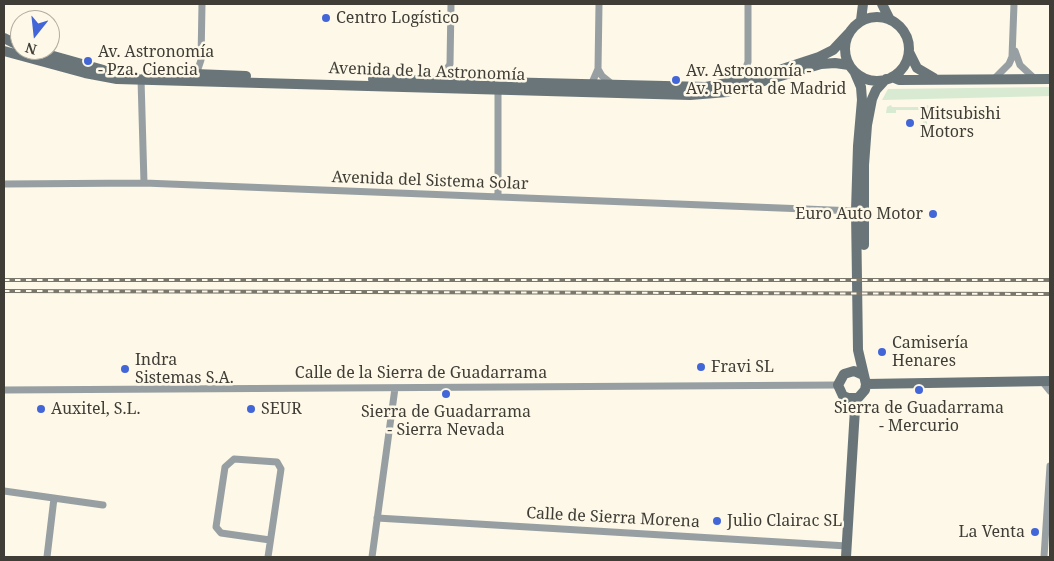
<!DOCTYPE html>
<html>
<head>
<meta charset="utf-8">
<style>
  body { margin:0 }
  #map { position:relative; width:1054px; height:561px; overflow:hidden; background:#fdf8e7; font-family:"Noto Serif",serif }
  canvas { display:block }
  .frame { position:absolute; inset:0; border:5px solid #3f3d36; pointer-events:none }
  .north { position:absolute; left:10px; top:10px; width:50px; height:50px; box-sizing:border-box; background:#fdf8e7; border:1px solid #b1ada0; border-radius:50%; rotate:196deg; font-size:14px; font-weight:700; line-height:20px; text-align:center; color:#3f3d36 }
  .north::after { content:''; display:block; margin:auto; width:18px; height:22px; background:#4265d7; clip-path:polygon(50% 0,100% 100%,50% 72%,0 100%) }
</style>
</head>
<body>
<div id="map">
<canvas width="1054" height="561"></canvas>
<div class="frame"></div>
<div class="north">N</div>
</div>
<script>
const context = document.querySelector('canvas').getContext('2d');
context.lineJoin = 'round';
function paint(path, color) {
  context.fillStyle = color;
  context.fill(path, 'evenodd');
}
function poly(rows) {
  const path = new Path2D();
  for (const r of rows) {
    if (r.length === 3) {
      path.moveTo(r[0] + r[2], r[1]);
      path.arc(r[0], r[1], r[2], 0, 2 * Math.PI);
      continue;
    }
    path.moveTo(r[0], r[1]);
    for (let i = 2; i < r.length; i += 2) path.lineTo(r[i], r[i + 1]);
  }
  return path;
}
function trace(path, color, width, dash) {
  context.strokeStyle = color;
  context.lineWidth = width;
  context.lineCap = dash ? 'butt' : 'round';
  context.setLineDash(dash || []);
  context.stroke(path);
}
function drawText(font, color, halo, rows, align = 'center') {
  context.font = font + ' "Noto Serif",serif';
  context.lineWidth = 5;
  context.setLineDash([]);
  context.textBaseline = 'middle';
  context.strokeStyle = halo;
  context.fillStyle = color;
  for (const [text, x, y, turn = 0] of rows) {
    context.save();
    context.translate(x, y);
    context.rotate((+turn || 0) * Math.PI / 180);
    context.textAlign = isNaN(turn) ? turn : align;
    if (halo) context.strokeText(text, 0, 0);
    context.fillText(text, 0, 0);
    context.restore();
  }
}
const green = poly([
  [1050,87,1050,96,882,100,888,89],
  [891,105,892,107,926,107,927,105,931,107,932,114,927,115,927,132,923,132,923,110,896,110,896,113,886,113,887,107]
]);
const street = poly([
  [1015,51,1020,65,1035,79],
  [598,69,602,76,612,84],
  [131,73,141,79,144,183],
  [192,75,198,69,201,60,202,4],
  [141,79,146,75,156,73],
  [994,79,1009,64,1012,57,1014,4],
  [440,80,450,64,451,4],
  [741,81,748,62,748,4],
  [591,85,598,69,599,4],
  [4,184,144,183,856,211],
  [498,197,498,87],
  [1042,381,1050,391],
  [4,390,838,385],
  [4,491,103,505],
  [377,518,847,546],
  [47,557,54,498],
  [268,557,281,469,277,462,234,459,225,467,216,527,221,533,270,540],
  [372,557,395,388],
  [1044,557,1050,466]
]);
const secondary = poly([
  [882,4,890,20],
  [877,49,32],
  [861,20,863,4],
  [4,38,20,46],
  [32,50,107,71],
  [4,51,85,73,117,79,690,95,727,92,821,64,835,63,849,65],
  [909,52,917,68,934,78],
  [169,73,246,76],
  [855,73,861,87,862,100,858,146,856,211,858,350,866,384,865,390,858,398,848,398,843,396,838,385,844,374,854,371,863,375],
  [892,77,899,80,1050,79],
  [373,79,706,87,758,77,819,57,833,50,849,33],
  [864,245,864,165,867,125,872,99,876,90,886,79],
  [866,384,1050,381],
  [846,557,855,409,854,399]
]);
const rail = poly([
  [4,280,1050,280],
  [4,291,1050,294]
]);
const markers = [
  [326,18,5,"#4265d7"],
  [88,61,5,"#4265d7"],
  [676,80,5,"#4265d7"],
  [910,123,5,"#4265d7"],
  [933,214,5,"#4265d7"],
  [882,352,5,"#4265d7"],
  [701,367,5,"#4265d7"],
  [125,369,5,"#4265d7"],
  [919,390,5,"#4265d7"],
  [446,394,5,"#4265d7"],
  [41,409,5,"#4265d7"],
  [251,409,5,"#4265d7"],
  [717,521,5,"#4265d7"],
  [1035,532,5,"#4265d7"]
];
const poiNames = [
  ["Centro Logístico",336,18],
  ["Av. Astronomía",98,52],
  ["- Pza. Ciencia",98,70],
  ["Av. Astronomía -",686,71],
  ["Av. Puerta de Madrid",686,89],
  ["Mitsubishi",920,114],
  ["Motors",920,132],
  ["Euro Auto Motor",923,214,"right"],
  ["Camisería",892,343],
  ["Henares",892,361],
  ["Indra",135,360],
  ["Sistemas S.A.",135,378],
  ["Fravi SL",711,367],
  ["Sierra de Guadarrama",919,408,"center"],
  ["- Mercurio",919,426,"center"],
  ["Auxitel, S.L.",51,409],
  ["SEUR",261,409],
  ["Sierra de Guadarrama",446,412,"center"],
  ["- Sierra Nevada",446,430,"center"],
  ["Julio Clairac SL",727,521],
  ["La Venta",1025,532,"right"]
];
const streetNames = [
  ["Avenida de la Astronomía",427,72,2],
  ["Avenida del Sistema Solar",430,181,2],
  ["Calle de la Sierra de Guadarrama",421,373],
  ["Calle de Sierra Morena",613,518,3]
];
paint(green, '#d8ead2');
trace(street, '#979fa2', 7);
trace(secondary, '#697579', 10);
trace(rail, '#7a776d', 4);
trace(rail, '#fdf8e7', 2, [5.5]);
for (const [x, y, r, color] of markers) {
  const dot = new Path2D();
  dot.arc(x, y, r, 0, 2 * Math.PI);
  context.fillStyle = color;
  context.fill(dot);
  trace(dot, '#fdf8e7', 2);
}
drawText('16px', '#3f3d36', '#fdf8e7', poiNames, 'left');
drawText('16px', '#3f3d36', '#fdf8e7', streetNames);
</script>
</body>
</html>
